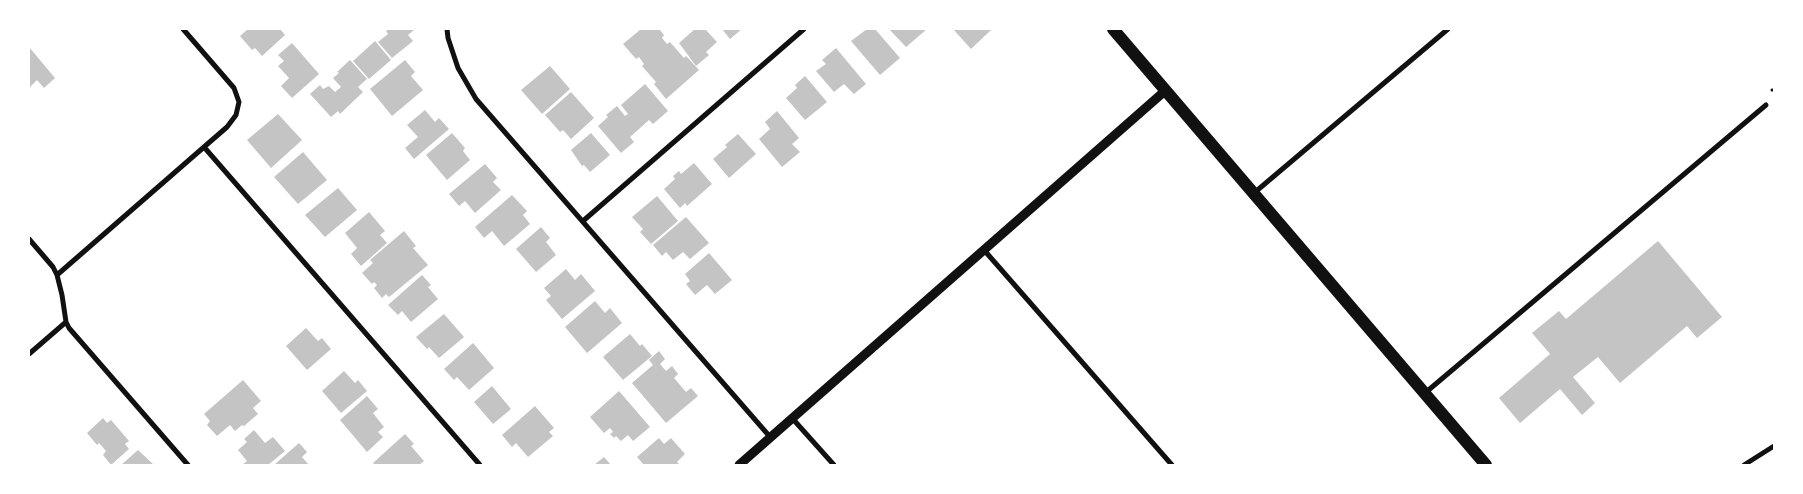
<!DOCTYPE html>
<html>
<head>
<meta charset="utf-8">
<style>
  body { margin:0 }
  #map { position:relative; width:1803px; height:494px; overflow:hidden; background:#fff; font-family:"Sofia Sans Condensed",sans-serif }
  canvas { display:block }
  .frame { position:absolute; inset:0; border:30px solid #fff; pointer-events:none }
</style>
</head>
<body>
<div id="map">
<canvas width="1803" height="494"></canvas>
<div class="frame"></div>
</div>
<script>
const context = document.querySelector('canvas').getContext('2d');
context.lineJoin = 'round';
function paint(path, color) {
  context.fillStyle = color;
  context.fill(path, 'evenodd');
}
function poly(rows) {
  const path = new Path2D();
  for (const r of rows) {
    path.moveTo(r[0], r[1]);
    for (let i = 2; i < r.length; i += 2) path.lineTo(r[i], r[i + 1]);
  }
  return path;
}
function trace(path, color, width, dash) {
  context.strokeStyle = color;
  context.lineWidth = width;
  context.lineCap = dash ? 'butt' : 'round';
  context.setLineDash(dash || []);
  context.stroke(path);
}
const building = poly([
  [248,29,280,29,285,35,262,56,255,48,252,50,240,36],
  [388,29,414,30,408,35,413,41,392,58,378,42,388,34,386,31],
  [641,29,659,29,664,35,662,38,667,44,670,42,684,58,686,56,699,70,666,99,654,84,656,82,642,66,644,64,639,57,636,59,623,44],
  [695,29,705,29,717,42,706,52,709,55,696,66,679,43],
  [722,29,742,29,730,39],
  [867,29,875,29,900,58,880,75,851,41],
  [889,29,927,29,906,47],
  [953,29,990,29,991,30,971,49],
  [375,41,391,60,369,79,353,61],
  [292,43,319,74,292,98,281,86,289,78,278,66,284,61,278,55],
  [29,47,55,78,44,88,37,80,29,88],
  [836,48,866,84,854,94,844,84,834,92,816,71,826,64,822,60],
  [350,60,367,79,358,87,363,92,340,114,338,111,331,117,310,94,320,85,323,89,329,86,335,92,341,87,333,78,339,73,337,72],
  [405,60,415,72,411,76,423,90,392,116,370,89],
  [550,66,570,89,542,114,521,90],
  [805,76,827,102,805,120,786,98,797,88,795,85],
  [645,84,668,111,653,124,649,120,630,137,634,142,621,153,598,126,608,117,606,115,617,106,625,116,628,114,621,105],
  [571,92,594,118,571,139,563,130,560,132,545,115],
  [425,110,435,122,439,118,449,129,414,159,405,148,418,137,407,125],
  [777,111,799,138,792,144,800,152,782,167,759,139,770,129,765,122],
  [278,114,302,140,271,168,247,140],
  [452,133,465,148,463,151,470,160,447,180,426,155],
  [591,133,610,155,590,172,584,165,582,166,571,150],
  [738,134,756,154,729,178,713,159,727,147,725,145],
  [303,152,327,180,298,204,274,177],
  [694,163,712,184,687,206,685,203,680,208,664,189,675,179,673,176,679,171,681,174],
  [485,164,497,178,493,182,501,190,475,213,465,201,459,206,449,194],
  [338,188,357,210,325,237,305,215],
  [512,195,527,211,523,215,530,224,504,246,492,231,484,238,475,227],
  [657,196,678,221,651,244,640,232,643,229,632,217],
  [369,212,385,231,380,235,387,243,361,266,351,254,357,248,345,233],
  [686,217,709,243,690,259,683,252,673,260,666,252,662,256,653,245],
  [541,227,550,238,546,242,556,255,536,272,516,249],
  [404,231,416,246,413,248,428,265,389,297,386,294,382,298,374,288,377,285,374,282,372,284,362,273,373,263,370,260],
  [1658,241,1722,317,1697,338,1687,326,1620,383,1598,357,1573,377,1595,403,1582,415,1560,389,1520,423,1499,398,1550,354,1532,333,1559,311,1566,319],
  [709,253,732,280,715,294,707,285,695,295,686,284,690,281,685,274],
  [566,269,575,280,581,274,595,291,562,319,546,300,551,296,544,288],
  [422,275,431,285,428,287,438,299,411,322,402,311,398,315,388,305],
  [595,301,605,313,610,308,622,323,587,353,565,327],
  [444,314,464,337,439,358,429,347,427,349,416,337],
  [306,328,318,341,322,338,331,349,307,370,286,346],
  [630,334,640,346,642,344,652,356,623,380,603,357],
  [473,343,494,368,469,390,457,377,454,380,444,369],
  [659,351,665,359,660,364,666,371,672,366,678,374,674,378,686,392,691,388,698,396,666,423,632,383,653,365,649,360],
  [344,371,355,383,358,380,367,391,341,413,322,391],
  [243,380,261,401,253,408,258,414,244,426,242,425,235,431,230,425,217,436,207,425,210,421,204,414],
  [492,386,511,409,493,424,474,402],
  [619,391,650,427,633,441,628,435,621,441,616,436,614,438,610,434,613,432,610,428,604,433,590,417],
  [367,396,378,409,373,413,384,427,378,432,383,437,367,452,340,420],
  [535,406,554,428,549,432,553,436,528,457,516,443,512,447,502,435],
  [103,418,107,423,111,420,129,441,125,444,129,449,111,465,103,455,106,451,99,443,97,445,87,433],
  [254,430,265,443,273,437,285,451,268,465,242,465,247,461,238,450,247,442,244,439],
  [405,434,414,444,411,446,424,461,419,465,375,465,373,463],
  [659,438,664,444,671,438,685,454,677,462,680,465,644,465,637,457],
  [299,443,307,452,302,457,309,465,274,465],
  [138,450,153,464,151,465,121,465],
  [604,457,611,465,594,465]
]);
const path = poly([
  [1772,90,1774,90]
]);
const minor = poly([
  [447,29,448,38,458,68,476,99,771,438],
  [204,147,480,465],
  [1254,193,1448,29],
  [583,221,804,29],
  [29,239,53,267,57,275,62,295,66,322,69,328,188,465],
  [984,250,1172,465],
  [57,275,204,147,227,127,236,115,239,102,234,88,183,29],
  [29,354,66,322],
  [1425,393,1766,105],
  [792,418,834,465],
  [1744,465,1774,446]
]);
const tertiary = poly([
  [739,465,1166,90]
]);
const primary = poly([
  [1113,29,1486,465]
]);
paint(building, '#c4c4c4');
trace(path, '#111', 3);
trace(minor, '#111', 5);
trace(tertiary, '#111', 9);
trace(primary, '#111', 12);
</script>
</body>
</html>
